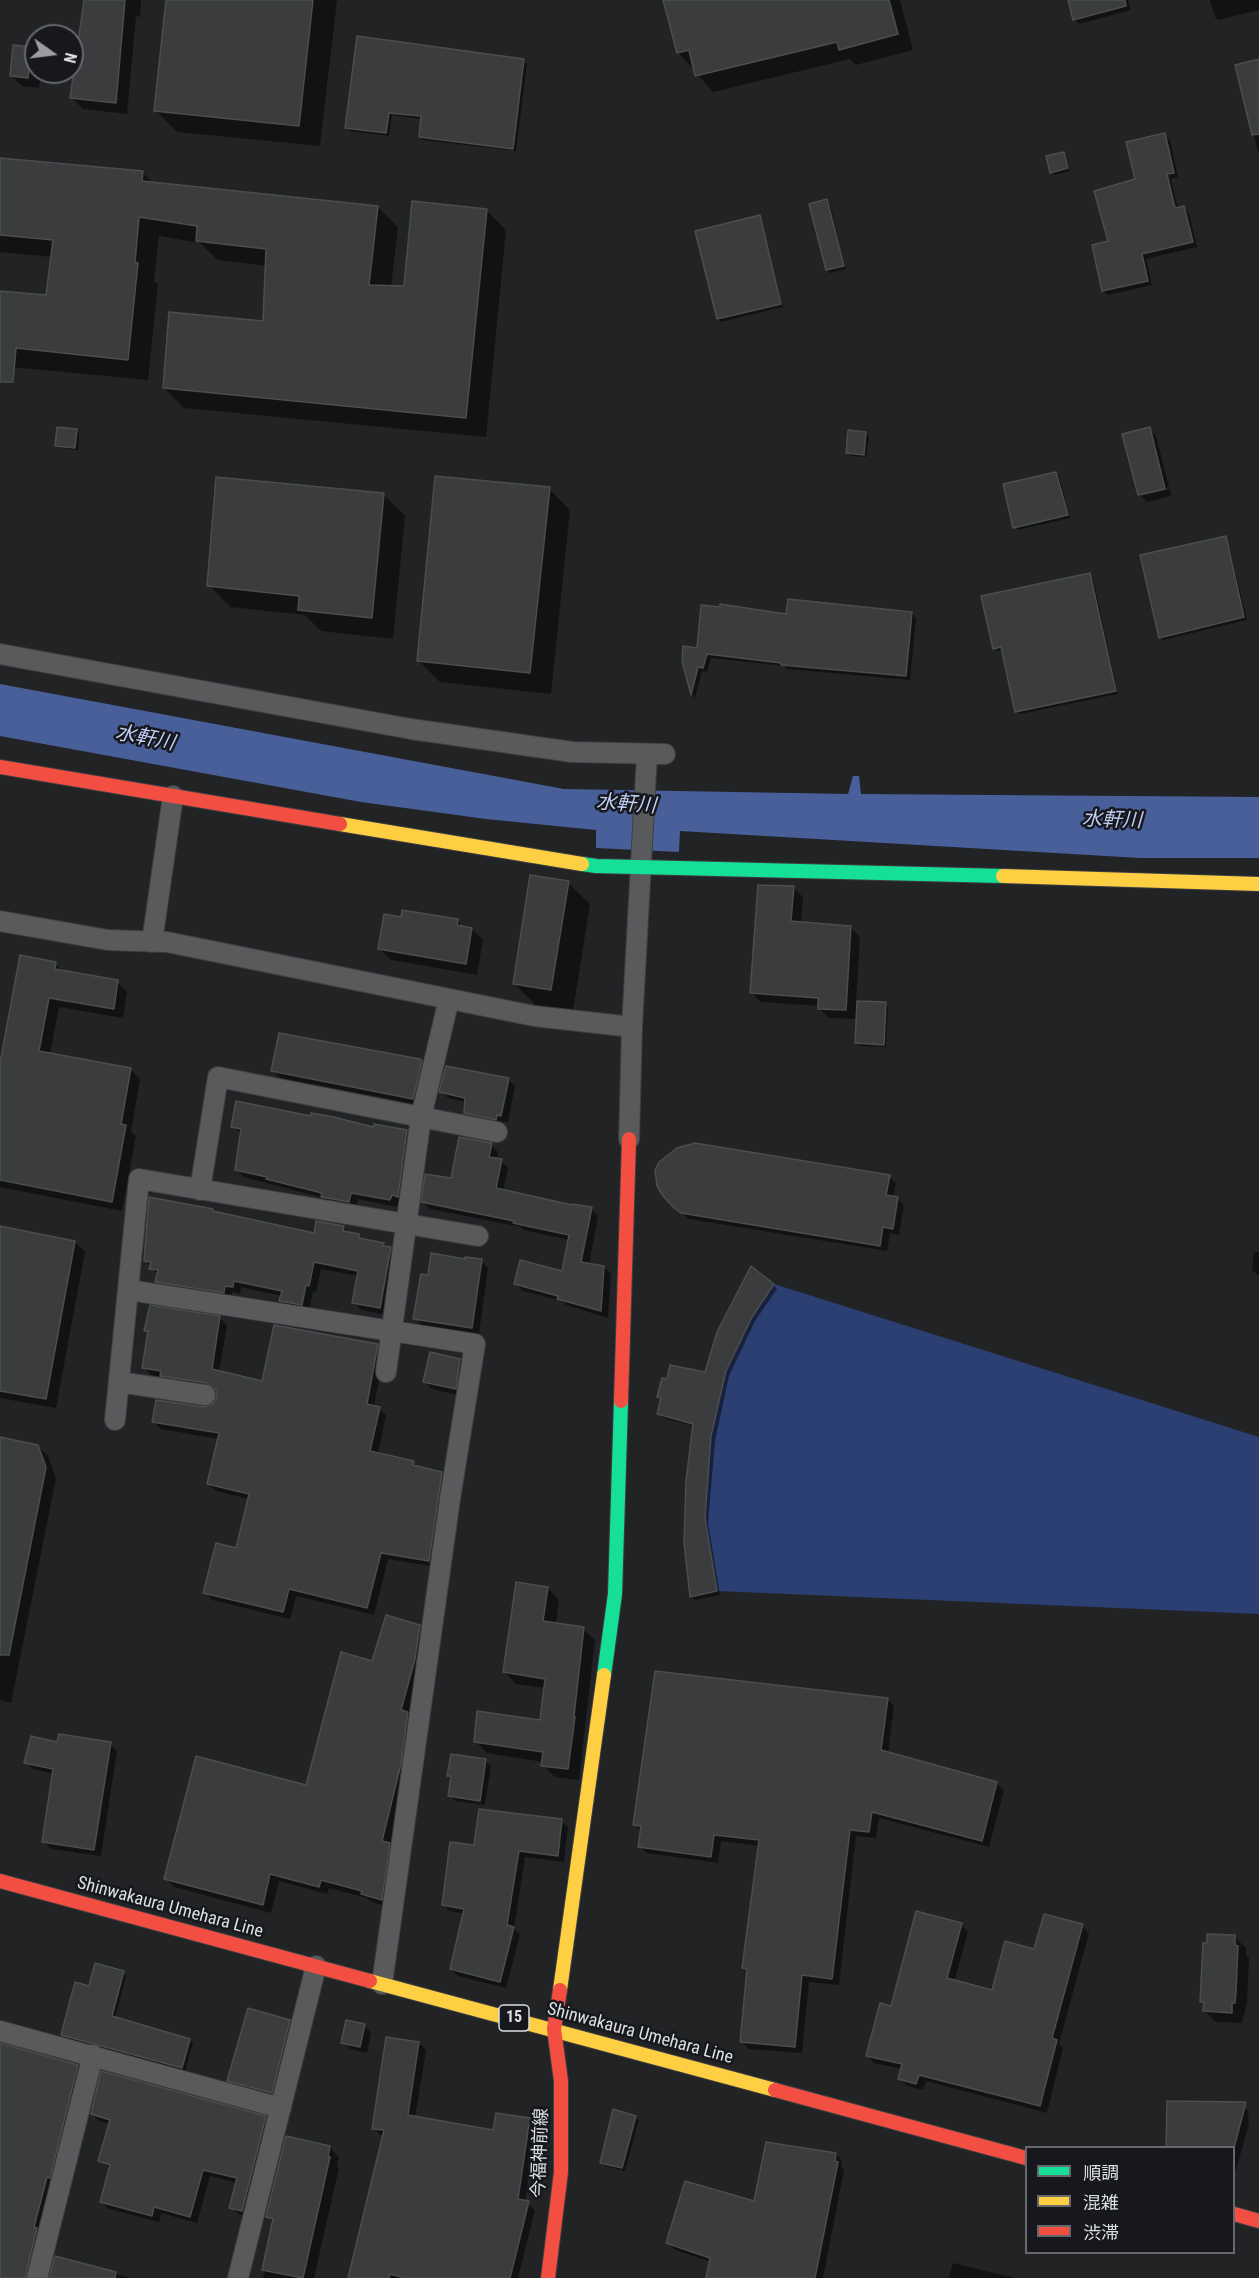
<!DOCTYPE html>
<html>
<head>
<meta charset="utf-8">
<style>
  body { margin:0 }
  #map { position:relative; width:1259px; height:2278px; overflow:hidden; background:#212325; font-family:"Roboto Condensed","Noto Sans JP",sans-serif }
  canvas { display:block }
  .legend { position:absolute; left:1025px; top:2146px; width:210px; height:108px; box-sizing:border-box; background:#16181d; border:2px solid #66686c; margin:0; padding:8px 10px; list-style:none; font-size:18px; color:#dddfe2 }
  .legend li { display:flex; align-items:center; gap:12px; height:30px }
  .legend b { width:30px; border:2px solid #66686c }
  .north { position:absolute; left:24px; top:24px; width:60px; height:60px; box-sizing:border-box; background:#16181d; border:2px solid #66686c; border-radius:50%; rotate:104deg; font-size:16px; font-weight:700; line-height:24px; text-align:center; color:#dddfe2 }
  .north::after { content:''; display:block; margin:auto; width:21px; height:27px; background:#9b9da0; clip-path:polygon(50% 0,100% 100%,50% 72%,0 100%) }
</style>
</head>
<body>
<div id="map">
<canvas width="1259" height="2278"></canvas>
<ul class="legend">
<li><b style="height:8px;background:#16e098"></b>順調</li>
<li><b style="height:8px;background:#ffcf43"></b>混雑</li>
<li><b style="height:8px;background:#f24e42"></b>渋滞</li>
</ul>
<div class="north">N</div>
</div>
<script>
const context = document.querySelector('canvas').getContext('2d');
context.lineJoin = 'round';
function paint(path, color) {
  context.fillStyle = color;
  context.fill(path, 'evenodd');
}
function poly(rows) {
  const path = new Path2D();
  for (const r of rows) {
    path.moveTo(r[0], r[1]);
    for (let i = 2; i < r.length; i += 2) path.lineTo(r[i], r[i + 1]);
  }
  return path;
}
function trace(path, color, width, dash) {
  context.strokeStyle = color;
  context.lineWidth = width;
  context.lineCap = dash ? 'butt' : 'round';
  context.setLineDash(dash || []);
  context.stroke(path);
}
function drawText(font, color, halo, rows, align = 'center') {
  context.font = font + ' "Roboto Condensed","Noto Sans JP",sans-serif';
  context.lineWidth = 5;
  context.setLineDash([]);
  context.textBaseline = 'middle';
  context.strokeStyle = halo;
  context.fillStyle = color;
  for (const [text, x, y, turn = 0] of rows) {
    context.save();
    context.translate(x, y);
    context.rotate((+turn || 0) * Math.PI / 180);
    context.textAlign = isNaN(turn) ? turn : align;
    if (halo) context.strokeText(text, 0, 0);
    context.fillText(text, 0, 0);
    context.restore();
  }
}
const green = poly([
  [774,1284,1259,1437,1259,1614,717,1591,705,1518,711,1436,726,1371,752,1317]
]);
const water = poly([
  [0,684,564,789,848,794,853,776,859,776,861,794,1259,797,1259,858,1140,858,680,831,679,852,596,848,596,830,486,819,361,802,0,736]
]);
const shadow = poly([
  [83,0,141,0,140,17,136,16,127,114,83,109,71,97],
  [167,0,337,0,320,146,177,132,156,111],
  [665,0,900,0,913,50,856,65,850,59,713,92,678,52],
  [1070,0,1128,0,1131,10,1079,24,1074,19],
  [1210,0,1259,0,1259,10,1218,20,1215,17],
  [31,49,36,54,36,72,41,72,39,88,22,86,11,75],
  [1259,60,1259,156,1237,66],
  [523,61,527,64,516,151,423,140,420,137,422,119,392,115,389,136,350,131,347,128],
  [1165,135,1170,140,1178,177,1171,179,1178,209,1184,208,1189,213,1197,247,1146,259,1152,285,1108,295,1103,290,1110,243,1137,180],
  [1064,153,1067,156,1070,171,1055,175,1052,172],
  [0,160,142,172,153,183,378,207,398,227,391,287,406,288,486,210,506,230,486,437,184,408,164,388,264,322,267,266,218,260,200,243,159,236,154,281,158,284,148,380,0,366,0,293,48,297,52,257,0,252],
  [827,200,830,204,846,269,830,273,827,270],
  [759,217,762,220,783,307,721,322,718,319],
  [1149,429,1156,436,1169,487,1142,493,1142,496,1170,489,1171,496,1147,502,1140,495],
  [76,430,79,434,78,450,60,448,56,445],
  [866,434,869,437,866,457,851,456,847,453],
  [1055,473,1059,476,1070,518,1018,530,1015,527],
  [549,489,570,510,551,694,440,682,419,661],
  [383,494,405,516,393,639,321,631,305,615,230,607,209,585],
  [1225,538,1228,541,1247,620,1163,640,1160,637],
  [1089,575,1093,578,1118,694,1020,714,1017,711,1004,650,997,651,994,648],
  [912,613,916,618,910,680,787,669,784,666,711,658,707,672,702,671,695,698,692,694,684,660,788,615],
  [568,883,590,904,573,1011,536,1005,514,984],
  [793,887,803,897,801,924,850,927,860,937,856,1002,885,1004,888,1007,886,1047,860,1046,856,1043,858,1019,829,1018,819,1008,819,1006,761,1002,751,992],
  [457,921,464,928,472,929,483,940,477,975,391,960,380,949],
  [55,964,63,972,117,982,127,992,123,1018,59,1007,50,1054,130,1069,140,1079,131,1132,136,1136,122,1211,0,1187,0,1072],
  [419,1061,428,1070,420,1105,280,1078,273,1071],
  [508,1079,515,1086,508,1122,504,1121,503,1126,472,1120,465,1113,466,1102,448,1098,441,1091],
  [312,1118,374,1129,406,1132,414,1139,405,1203,399,1202,397,1207,358,1199,356,1208,329,1204,323,1198,244,1177,236,1170,241,1134,233,1126],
  [491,1145,498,1152,497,1160,501,1161,508,1168,503,1191,591,1209,598,1216,589,1265,604,1267,611,1274,608,1318,566,1305,562,1301,523,1291,516,1284,563,1273,569,1240,524,1230,521,1227,430,1209,423,1202,452,1180],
  [889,1177,896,1183,893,1198,897,1198,904,1205,899,1235,890,1233,887,1251,689,1219,675,1207],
  [212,1210,215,1213,315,1235,343,1227,350,1234,359,1235,364,1241,383,1244,397,1256,387,1315,361,1310,354,1303,359,1276,321,1269,316,1292,313,1291,309,1311,288,1308,281,1301,282,1296,241,1287,240,1294,232,1292,231,1299,164,1289,157,1281,158,1275,145,1260],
  [0,1228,75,1242,85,1252,56,1408,0,1398],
  [1254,1252,1259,1252,1259,1276,1252,1270],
  [481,1261,488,1268,479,1334,422,1325,415,1318,429,1277],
  [773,1285,777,1289,755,1321,729,1376,715,1441,708,1523,720,1595,695,1600,691,1597,694,1426,663,1418,659,1414,662,1400,659,1396,706,1374],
  [220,1318,227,1325,219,1372,263,1383,377,1346,384,1353,374,1407,379,1408,386,1415,378,1454,413,1462,419,1468,441,1473,449,1481,436,1567,388,1559,374,1615,296,1596,290,1619,212,1600,205,1592,237,1550,249,1499,216,1491,208,1484,219,1439,161,1429,154,1422,215,1404,218,1396,216,1390,169,1383,163,1377,151,1375,144,1368,149,1334,146,1330],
  [460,1360,467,1368,462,1396,432,1389,425,1382],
  [0,1439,37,1446,48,1456,56,1478,11,1703,0,1700],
  [548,1588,559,1600,556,1624,583,1629,595,1640,579,1780,555,1777,543,1765,543,1762,487,1753,475,1741,541,1722,545,1688,516,1684,505,1672],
  [419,1626,428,1635,409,1773,391,1847,398,1854,390,1908,372,1902,367,1898,329,1888,327,1894,279,1881,271,1913,174,1887,165,1878,307,1786,373,1662],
  [887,1699,894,1706,888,1753,996,1783,1004,1790,989,1847,879,1818,876,1838,856,1836,839,1985,809,1982,802,2053,749,2049,742,2042,748,1972,744,1968,760,1846,721,1841,718,1863,647,1853,639,1846,642,1831,635,1824],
  [59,1744,110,1744,117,1751,101,1856,51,1849,44,1842,54,1774,33,1769,26,1762],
  [485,1760,491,1766,485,1805,455,1801,450,1795,452,1779,449,1775],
  [561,1821,568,1827,564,1862,525,1857,514,1929,520,1935,506,1988,458,1976,451,1969,465,1914,450,1911,443,1904,475,1847],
  [961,1925,968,1932,954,1982,993,1992,1035,1951,1082,1926,1089,1933,1059,2044,1063,2048,1047,2113,926,2081,923,2090,907,2086,900,2079,902,2069,874,2063,867,2056,892,2008],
  [1235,1937,1246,1948,1246,1955,1249,1958,1247,2003,1242,2023,1216,2022,1205,2011,1205,2005,1201,2001],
  [123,1973,126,1976,115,2018,190,2040,193,2043,185,2071,66,2038,62,2035,90,1988],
  [289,2021,293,2024,275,2095,232,2084,229,2080],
  [364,2025,371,2033,367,2053,350,2049,343,2042],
  [419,2043,426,2050,415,2118,495,2132,529,2120,536,2126,525,2202,535,2210,518,2278,350,2278,384,2136,380,2135,374,2128],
  [0,2045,77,2066,83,2072,32,2278,0,2278],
  [1241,2103,1248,2111,1249,2124,1236,2170,1234,2169,1234,2148],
  [92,2114,265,2118,272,2125,249,2217,238,2214,231,2207,237,2183,210,2176,197,2223,161,2213,159,2222,109,2209,102,2202,110,2169,100,2161,111,2124,99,2121],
  [635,2117,639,2120,625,2171,605,2166,602,2163],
  [329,2147,339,2157,337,2166,339,2168,314,2278,263,2278,274,2223,267,2217],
  [836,2154,842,2161,841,2167,844,2170,823,2278,708,2278,711,2262,675,2250,668,2243,756,2203],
  [56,2258,131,2278,51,2278],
  [953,2263,1011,2277,1011,2278,949,2278]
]);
const building = poly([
  [84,0,125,0,116,103,70,98,84,0],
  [166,0,313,0,299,126,154,111,166,0],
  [663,0,889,0,898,34,839,50,837,42,695,76,689,50,677,53,663,0],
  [1068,0,1125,0,1126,6,1073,20,1068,0],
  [357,36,524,59,513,149,419,137,421,116,389,113,386,133,345,128,357,36],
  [13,45,32,47,28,78,10,76,13,45],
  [1259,59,1259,134,1252,135,1235,65,1259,59],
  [1165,133,1174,173,1167,174,1175,208,1184,206,1193,242,1142,254,1148,281,1102,291,1092,245,1108,241,1094,191,1135,179,1126,142,1165,133],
  [1064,152,1068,168,1050,173,1046,156,1064,152],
  [0,158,143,171,142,181,378,206,369,285,404,286,412,201,487,209,466,418,163,388,169,312,263,321,266,249,196,241,197,226,139,217,135,262,138,263,128,360,16,348,13,382,0,382,0,291,46,295,53,240,0,235,0,158],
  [827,199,844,266,826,270,809,204,827,199],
  [760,215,781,304,717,319,695,231,760,215],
  [57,427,77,429,75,448,55,446,57,427],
  [1150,427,1165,489,1138,495,1122,434,1150,427],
  [848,430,866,432,864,455,846,453,848,430],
  [1056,472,1068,515,1013,528,1003,484,1056,472],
  [435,476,550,487,530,673,417,661,435,476],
  [216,477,384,493,372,618,298,610,299,596,207,586,216,477],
  [1226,536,1244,617,1159,638,1140,555,1226,536],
  [1090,573,1116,691,1015,712,1001,647,993,649,981,596,1090,573],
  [788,599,912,612,906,676,781,665,781,663,707,654,703,668,698,667,691,695,682,661,683,646,697,648,701,605,720,607,720,604,786,614,788,599],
  [530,875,569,881,551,990,513,984,530,875],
  [758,885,794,886,791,921,851,926,846,1010,818,1009,818,998,750,993,758,885],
  [402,910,458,919,457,925,472,928,466,964,378,949,384,914,401,917,402,910],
  [20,955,56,962,55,969,118,980,114,1009,49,998,39,1051,131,1068,121,1124,126,1125,112,1202,0,1180,0,1063,20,955],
  [857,1001,886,1002,884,1045,855,1043,857,1001],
  [279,1033,420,1059,422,1061,413,1099,271,1071,279,1033],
  [446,1066,509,1078,501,1116,497,1115,496,1120,464,1113,465,1098,439,1092,446,1066],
  [236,1101,311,1116,311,1113,334,1117,373,1127,374,1124,407,1130,398,1197,392,1195,390,1200,351,1193,349,1202,321,1197,322,1193,266,1179,267,1177,235,1170,241,1129,231,1127,236,1101],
  [459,1137,492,1143,489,1157,502,1159,496,1188,572,1205,572,1204,592,1207,581,1262,604,1266,601,1311,557,1299,558,1296,514,1284,520,1260,562,1271,569,1235,513,1223,514,1221,421,1202,425,1174,451,1178,459,1137],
  [695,1143,890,1175,886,1195,898,1197,893,1229,883,1227,880,1246,681,1213,674,1208,663,1196,657,1186,655,1170,659,1162,677,1148,695,1143],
  [149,1197,213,1209,213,1211,314,1233,316,1221,344,1226,343,1231,359,1234,359,1238,384,1243,383,1246,391,1247,380,1308,352,1303,358,1271,314,1262,309,1286,306,1285,302,1305,279,1301,282,1291,234,1281,233,1287,225,1286,224,1293,155,1282,158,1270,149,1269,151,1262,144,1261,149,1197],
  [0,1226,75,1241,46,1399,0,1391,0,1226],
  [431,1253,465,1259,465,1257,482,1259,472,1328,413,1319,421,1274,428,1275,431,1253],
  [751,1266,774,1284,752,1317,726,1371,711,1436,705,1518,717,1591,690,1597,684,1543,686,1481,693,1424,657,1414,661,1398,657,1397,662,1378,667,1379,670,1365,705,1372,717,1332,751,1266],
  [150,1305,220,1316,212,1369,262,1381,274,1325,378,1344,367,1404,380,1407,370,1451,414,1461,413,1465,442,1472,429,1561,381,1553,367,1608,289,1589,283,1612,203,1593,216,1543,236,1548,249,1494,207,1484,219,1433,152,1422,156,1400,204,1407,214,1403,217,1396,216,1390,207,1383,160,1376,161,1371,142,1368,148,1331,144,1331,150,1305],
  [430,1352,460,1359,456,1389,423,1382,430,1352],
  [0,1437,38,1445,46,1467,9,1655,0,1655,0,1437],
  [516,1582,548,1587,543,1621,584,1627,574,1716,575,1717,568,1769,541,1766,543,1752,474,1742,477,1711,540,1720,545,1679,503,1672,516,1582],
  [386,1615,420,1625,415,1659,401,1710,408,1712,401,1764,382,1841,390,1843,382,1900,361,1894,362,1891,321,1880,319,1887,270,1874,263,1905,164,1879,196,1756,306,1785,341,1652,372,1661,386,1615],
  [655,1671,888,1698,881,1750,997,1782,982,1841,872,1812,869,1832,850,1830,832,1979,802,1975,795,2047,740,2042,747,1969,742,1968,759,1840,714,1835,711,1857,638,1847,641,1826,633,1825,655,1671],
  [59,1734,111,1742,94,1850,42,1842,53,1769,24,1763,31,1736,57,1742,59,1734],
  [451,1754,486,1759,480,1801,448,1796,451,1776,447,1776,451,1754],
  [479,1809,562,1819,558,1856,519,1851,507,1925,514,1927,500,1982,450,1969,464,1909,442,1905,450,1842,474,1845,479,1809],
  [916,1911,962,1923,947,1978,992,1990,1005,1941,1034,1949,1044,1914,1083,1924,1052,2038,1057,2040,1040,2106,919,2075,916,2084,898,2079,902,2064,866,2056,880,2003,891,2006,916,1911],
  [1207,1934,1235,1935,1235,1945,1238,1946,1236,1991,1235,2003,1232,2003,1232,2013,1203,2011,1204,2002,1200,2002,1203,1943,1207,1943,1207,1934],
  [95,1963,124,1971,112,2016,190,2039,182,2068,61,2035,75,1982,89,1986,95,1963],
  [248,2008,290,2020,272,2093,227,2081,248,2008],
  [346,2020,365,2024,360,2047,341,2043,346,2020],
  [386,2037,419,2042,408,2115,493,2130,496,2113,530,2118,518,2199,529,2201,510,2278,405,2278,390,2274,389,2278,348,2278,384,2130,372,2129,386,2037],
  [0,2043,78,2065,50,2178,47,2177,34,2227,37,2228,25,2278,0,2278,0,2043],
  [101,2071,266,2116,242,2211,229,2208,237,2178,203,2170,190,2217,154,2207,152,2216,100,2202,110,2165,98,2161,110,2120,91,2114,101,2071],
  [1167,2101,1246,2102,1234,2148,1166,2148,1167,2101],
  [613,2109,636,2116,622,2168,600,2163,613,2109],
  [286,2136,330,2146,328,2156,330,2157,303,2278,262,2270,273,2219,266,2217,286,2136],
  [766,2142,836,2153,835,2161,838,2162,815,2278,706,2278,710,2258,666,2243,685,2181,754,2201,766,2142],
  [55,2256,116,2272,115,2278,49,2278,55,2256]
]);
const street = poly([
  [0,654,411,729,572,752,665,754],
  [0,921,108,940,167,942,534,1016,632,1027],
  [152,942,173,796],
  [629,1139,632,1027,647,754],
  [200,1190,218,1077,497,1132],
  [129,1290,475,1344,450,1499,382,1984],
  [386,1372,421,1117,449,999],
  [119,1382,205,1395],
  [115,1420,139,1179,478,1236],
  [0,2031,281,2108],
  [37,2278,93,2055],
  [238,2278,316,1966]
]);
const fast = poly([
  [582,864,596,866,1003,876],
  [604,1675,615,1594,621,1401]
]);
const slow = poly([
  [340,824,582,864],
  [1003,876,1259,884],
  [370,1981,775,2090],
  [560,1990,604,1675]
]);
const jam = poly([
  [0,767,340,824],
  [621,1401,629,1139],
  [0,1881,370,1981],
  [775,2090,1026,2158],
  [1234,2214,1259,2221],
  [548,2278,561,2172,561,2081,554,2029,560,1990]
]);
const shields = [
  [514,2018,30]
];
const shieldNames = [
  ["15",514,2018]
];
const streetNames = [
  ["Shinwakaura Umehara Line",170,1908,15],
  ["Shinwakaura Umehara Line",640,2034,15],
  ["今福神前線",541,2153,-88]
];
const waterNames = [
  ["水軒川",145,739,11],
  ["水軒川",626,805,4],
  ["水軒川",1112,821,2]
];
paint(green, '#2c3f72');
paint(water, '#495f99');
paint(shadow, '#0007');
paint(building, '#3b3c3e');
trace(building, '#4b4d4e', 1.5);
trace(street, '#3d3e40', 22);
trace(fast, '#3d3e40', 16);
trace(slow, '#3d3e40', 16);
trace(jam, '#3d3e40', 16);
trace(street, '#595a5b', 20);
trace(fast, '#16e098', 14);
trace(slow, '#ffcf43', 14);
trace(jam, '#f24e42', 14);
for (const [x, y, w] of shields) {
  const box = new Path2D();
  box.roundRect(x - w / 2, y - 13, w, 26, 4.5);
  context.fillStyle = '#16181d';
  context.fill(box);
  trace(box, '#dddfe2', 1.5);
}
drawText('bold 16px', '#dddfe2', null, shieldNames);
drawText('18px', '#dddfe2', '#16181d', streetNames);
drawText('italic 20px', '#c0cff4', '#16181d', waterNames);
</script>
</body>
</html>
